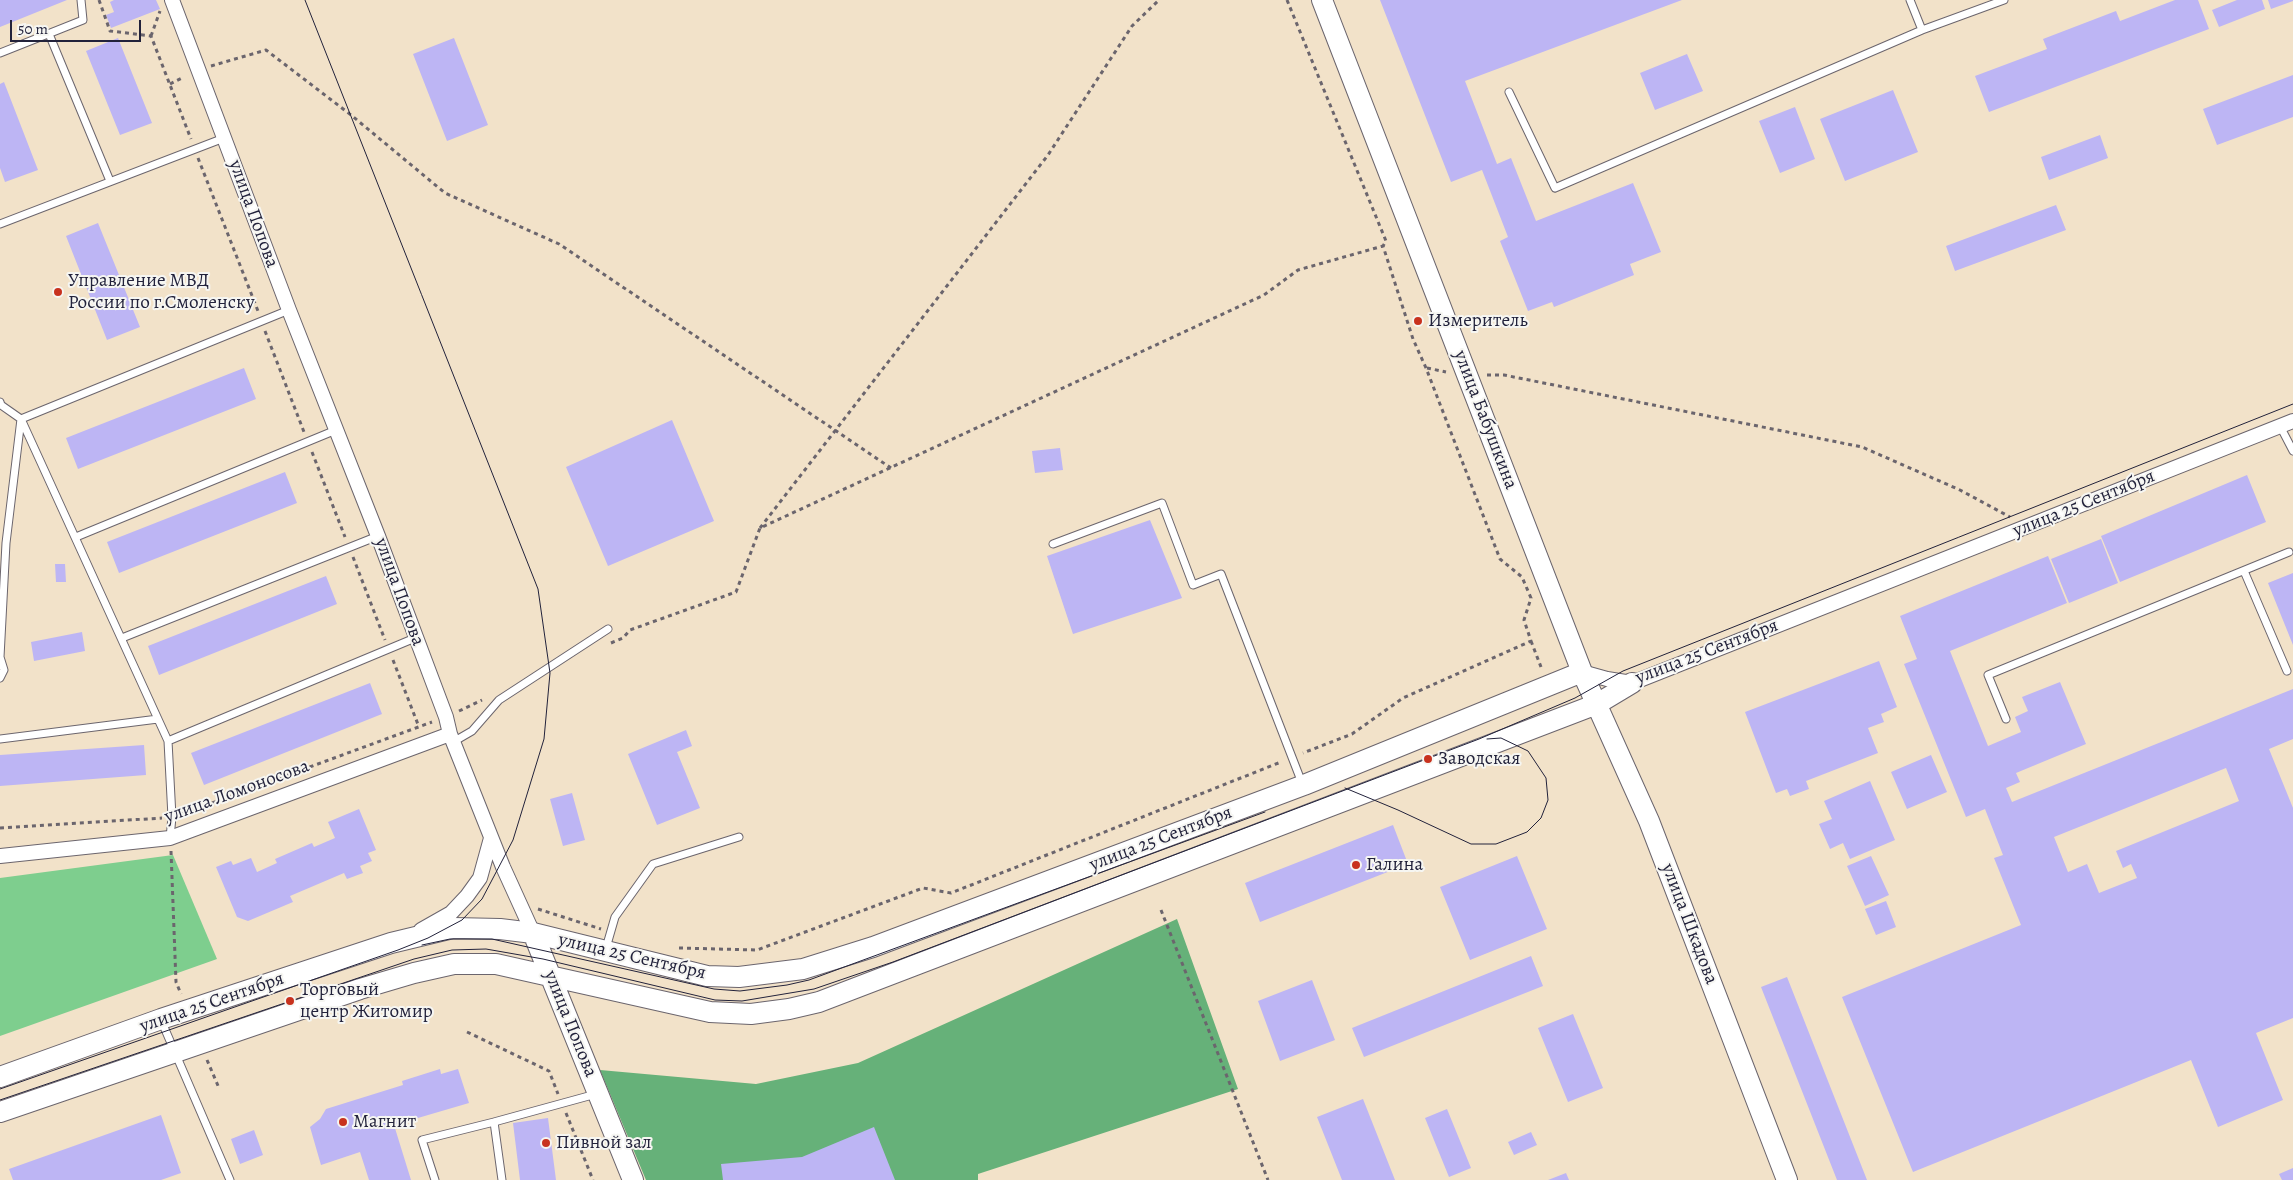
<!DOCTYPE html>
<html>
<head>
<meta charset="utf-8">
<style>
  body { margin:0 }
  #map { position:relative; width:2293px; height:1180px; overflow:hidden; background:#f2e2c9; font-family:Alegreya,serif }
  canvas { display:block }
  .scale { position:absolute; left:10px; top:20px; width:131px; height:22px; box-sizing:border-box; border:2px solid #22223b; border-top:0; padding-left:6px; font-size:15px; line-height:18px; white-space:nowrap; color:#22223b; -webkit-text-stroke:4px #f6f6f2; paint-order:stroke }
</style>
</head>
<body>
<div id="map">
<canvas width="2293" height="1180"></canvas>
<div class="scale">50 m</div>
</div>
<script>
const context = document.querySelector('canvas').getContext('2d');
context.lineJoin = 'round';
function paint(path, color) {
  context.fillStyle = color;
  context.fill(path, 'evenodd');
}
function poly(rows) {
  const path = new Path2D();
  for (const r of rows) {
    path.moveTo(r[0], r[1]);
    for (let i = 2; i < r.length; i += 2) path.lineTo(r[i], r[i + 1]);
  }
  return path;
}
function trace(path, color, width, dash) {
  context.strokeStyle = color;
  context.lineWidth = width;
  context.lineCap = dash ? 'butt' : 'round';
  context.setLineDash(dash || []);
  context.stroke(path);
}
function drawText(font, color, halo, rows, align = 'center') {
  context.font = font + ' Alegreya,serif';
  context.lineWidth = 4;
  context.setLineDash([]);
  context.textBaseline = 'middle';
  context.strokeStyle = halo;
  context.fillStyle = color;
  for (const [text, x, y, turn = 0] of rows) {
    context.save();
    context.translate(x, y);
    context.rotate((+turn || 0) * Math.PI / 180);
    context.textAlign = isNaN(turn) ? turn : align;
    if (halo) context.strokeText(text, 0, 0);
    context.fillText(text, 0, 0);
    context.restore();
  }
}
const green = poly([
  [173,855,217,959,0,1036,0,878]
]);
const forest = poly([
  [1177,919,1238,1089,978,1174,978,1180,646,1180,600,1070,756,1084,858,1063]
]);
const building = poly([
  [0,0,67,0,0,27],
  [114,0,156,0,160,9,111,28,106,15,114,12,110,2],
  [1380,0,1682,0,1465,81,1497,164,1511,158,1536,221,1633,183,1661,252,1630,264,1634,275,1554,307,1552,302,1528,311,1500,241,1508,237,1482,170,1451,182],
  [2175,0,2198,0,2209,29,1989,112,1975,76,2047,49,2043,39,2116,11,2120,21],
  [2237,0,2262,0,2265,9,2219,27,2212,10],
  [2268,0,2293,0,2293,1,2271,9],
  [118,38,152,123,120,135,86,51],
  [454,38,488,125,447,141,413,54],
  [1687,54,1703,91,1655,110,1640,73],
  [2293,75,2293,117,2217,145,2203,109],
  [4,82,38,170,5,182,0,168,0,84],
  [1893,90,1918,152,1845,181,1820,119],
  [1795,107,1815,159,1780,173,1759,121],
  [2100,135,2108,158,2049,180,2041,157],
  [2056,205,2066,230,1955,271,1946,246],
  [98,223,140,327,107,340,66,236],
  [244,368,256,399,78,469,66,438],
  [672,420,714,521,608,566,566,467],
  [1060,448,1063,470,1035,473,1032,451],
  [285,472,297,503,119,573,107,542],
  [2247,475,2266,522,2120,582,2101,536],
  [1150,520,1182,598,1073,634,1047,556],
  [2101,539,2118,583,2069,603,2051,559],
  [2048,556,2067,603,1950,651,1988,746,2021,732,2015,717,2028,711,2022,697,2060,682,2086,744,2016,773,2020,782,2006,788,2012,802,2293,689,2293,739,2269,749,2293,808,2293,1018,2256,1033,2283,1100,2218,1127,2191,1060,1913,1172,1842,997,2021,925,1994,858,2003,855,1985,809,1966,817,1904,664,1917,659,1900,616],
  [2226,768,2239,801,2116,851,2123,868,2131,864,2137,878,2099,893,2087,864,2068,872,2054,837],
  [55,564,65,564,66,582,56,582],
  [2293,573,2293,645,2268,583],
  [326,576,337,604,159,675,148,646],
  [82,632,85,651,34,661,31,642],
  [1879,661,1897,707,1881,714,1884,722,1868,728,1878,753,1806,781,1809,789,1790,796,1787,789,1776,793,1745,712],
  [370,683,382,714,204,785,191,753],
  [686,730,692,746,677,752,700,808,657,825,628,754],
  [144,745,146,775,0,786,0,755],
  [1931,755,1947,792,1907,809,1891,772],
  [1870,781,1895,840,1850,859,1843,843,1830,849,1819,824,1832,819,1824,801],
  [572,793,585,840,563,846,550,799],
  [359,809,376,850,368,853,372,861,360,866,363,873,347,879,344,873,290,896,293,902,248,921,237,917,216,867,231,861,233,865,251,858,257,872,277,863,275,859,312,843,314,847,335,838,328,822],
  [1393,825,1408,864,1260,922,1245,883],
  [1517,856,1547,929,1470,960,1440,887],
  [1871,856,1889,895,1865,906,1847,866],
  [1886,901,1896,927,1876,935,1865,909],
  [1531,956,1543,986,1364,1057,1352,1028],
  [1787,977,1867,1180,1837,1180,1761,987],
  [1312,980,1335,1040,1280,1061,1258,1001],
  [1573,1014,1603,1088,1568,1102,1538,1028],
  [440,1069,441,1074,458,1069,469,1103,394,1125,411,1180,369,1180,360,1152,321,1165,310,1127,320,1119,326,1109,403,1085,402,1081],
  [1363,1099,1395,1180,1342,1180,1317,1117],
  [1447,1109,1471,1168,1449,1177,1425,1118],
  [161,1115,181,1173,161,1180,13,1180,9,1169],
  [548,1118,556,1180,520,1180,513,1123],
  [874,1127,895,1180,723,1180,721,1164,802,1157],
  [254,1130,263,1155,240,1164,231,1139],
  [1531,1132,1537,1145,1514,1155,1508,1142],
  [2293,1168,2293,1180,2282,1180,2279,1174],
  [1566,1173,1569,1180,1548,1180]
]);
const path = poly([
  [99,0,110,31,151,36,191,139],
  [1287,0,1386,241,1383,246,1413,339,1426,368,1500,559,1522,577,1531,598,1524,620,1531,641,1403,698,1352,734,1303,753],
  [151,36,160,11],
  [211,66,266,50,351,115,445,193,559,244,891,468],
  [170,84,184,77],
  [198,158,258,311],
  [265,331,304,432],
  [1427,368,1446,372],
  [1487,375,1504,375,1862,447,1960,490,2010,517],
  [312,452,345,537],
  [760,528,1048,155,1132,26,1159,0],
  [353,557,385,640],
  [1531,641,1541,667],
  [611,643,623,638,630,630,736,592,760,528,1264,295,1298,270,1383,246],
  [393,660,419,727],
  [459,711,482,700],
  [182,814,432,722],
  [0,828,162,818],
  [171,851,176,982,181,994],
  [538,909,601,929],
  [1161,910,1268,1180],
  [679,948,757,950,923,888,951,893,1281,762],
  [467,1032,549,1071,558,1094],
  [207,1060,219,1088],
  [566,1113,593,1180]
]);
const lane = poly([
  [1910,0,1922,30],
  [49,34,110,181],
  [0,53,83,20,81,0],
  [1509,92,1555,188,1922,30,2004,0],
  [0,224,224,138],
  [0,402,1,405,21,419,168,741,172,817,170,838],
  [2280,426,2293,451],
  [76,537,336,430],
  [1053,544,1162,503,1193,585,1221,574,1302,783],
  [2244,571,2287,671],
  [122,638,378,536],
  [0,678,4,670,0,657,6,543,21,419,289,310],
  [2006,719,1988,675,2289,552],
  [0,739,158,719],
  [168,741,415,638],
  [453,742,472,731,499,700,608,629],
  [606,948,615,917,653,864,739,837],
  [161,1020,230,1180],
  [435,1180,422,1140,494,1122],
  [502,1180,494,1122,596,1094]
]);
const street = poly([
  [172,0,289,310,378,536,446,717,450,734,503,867,533,933],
  [1582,672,1607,679,1632,683,2293,421],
  [0,856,170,838,450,734],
  [421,930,451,913,467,896,480,878,491,838]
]);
const secondary = poly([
  [1322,0,1582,672,1649,821,1787,1180],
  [533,933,633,1180],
  [0,1077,161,1019,391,943,453,928,500,929,533,933,707,976,739,977,803,969,873,947,1304,785,1582,672],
  [0,1112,360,989,414,973,454,964,496,964,710,1012,751,1014,789,1009,819,1002,1597,704,1632,683]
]);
const tram = poly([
  [1345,788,1398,810,1471,844,1496,844,1527,832,1541,818,1548,800,1546,778,1528,751,1501,738,1487,739],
  [422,945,450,939,492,939,714,989,740,991,787,985,809,980,1265,812],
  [0,1089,398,950,428,938,462,920,482,899,513,840,544,739,550,673,538,589,305,0],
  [0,1100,414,959,452,950,486,949,543,959,715,1000,742,1001,814,989,893,962,1479,739,1575,698,1623,671,2293,404]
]);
const markers = [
  [58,292,5,"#c8321e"],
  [1418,321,5,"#c8321e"],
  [1428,759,5,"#c8321e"],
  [1356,865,5,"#c8321e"],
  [290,1001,5,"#c8321e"],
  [343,1122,5,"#c8321e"],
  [546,1143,5,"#c8321e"]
];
const streetNames = [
  ["улица Попова",253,214,70],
  ["улица Бабушкина",1485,420,69],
  ["улица 25 Сентября",2084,504,-22],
  ["улица Попова",399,592,70],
  ["улица 25 Сентября",1707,652,-21],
  ["улица Ломоносова",237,792,-20],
  ["улица 25 Сентября",1161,839,-21],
  ["улица Шкадова",1689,924,69],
  ["улица 25 Сентября",632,957,13],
  ["улица 25 Сентября",212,1003,-19],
  ["улица Попова",570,1024,68]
];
const poiNames = [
  ["Управление МВД",68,281],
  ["России по г.Смоленску",68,303],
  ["Измеритель",1428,321],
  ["Заводская",1438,759],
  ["Галина",1366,865],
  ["Торговый",300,990],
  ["центр Житомир",300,1012],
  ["Магнит",353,1122],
  ["Пивной зал",556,1143]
];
paint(green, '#7ece8e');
paint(forest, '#66b179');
paint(building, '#bdb5f4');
trace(lane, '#6b656d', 9);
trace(street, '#6b656d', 16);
trace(secondary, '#6b656d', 22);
trace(path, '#6b656d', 3, [4, 4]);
trace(lane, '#fff', 7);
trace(street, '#fff', 14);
trace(secondary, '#fff', 20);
trace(tram, '#22223b', 1);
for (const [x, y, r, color] of markers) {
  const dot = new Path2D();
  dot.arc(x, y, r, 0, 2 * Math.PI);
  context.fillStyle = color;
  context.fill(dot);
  trace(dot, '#f6f6f2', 2);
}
drawText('19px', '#22223b', '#f6f6f2', streetNames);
drawText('19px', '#22223b', '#f6f6f2', poiNames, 'left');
</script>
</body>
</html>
